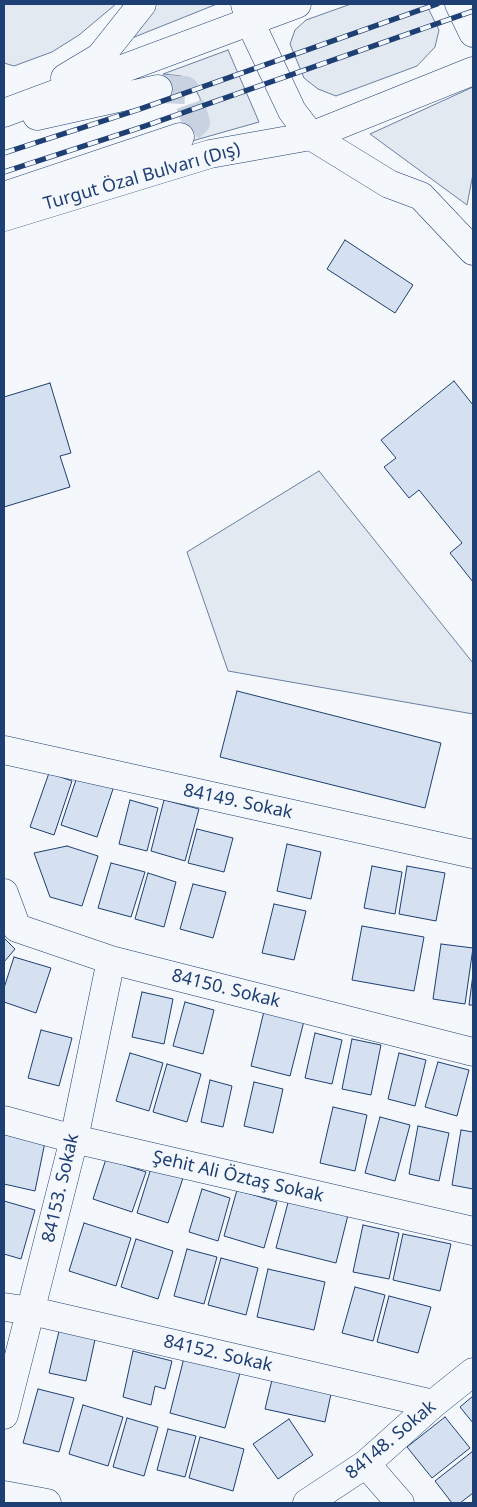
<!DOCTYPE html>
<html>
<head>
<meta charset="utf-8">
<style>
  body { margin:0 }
  #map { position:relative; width:477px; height:1507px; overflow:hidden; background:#f4f7fb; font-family:"Noto Sans",sans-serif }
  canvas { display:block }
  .frame { position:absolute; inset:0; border:5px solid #1d3f73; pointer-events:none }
</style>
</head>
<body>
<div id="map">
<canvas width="477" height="1507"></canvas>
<div class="frame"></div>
</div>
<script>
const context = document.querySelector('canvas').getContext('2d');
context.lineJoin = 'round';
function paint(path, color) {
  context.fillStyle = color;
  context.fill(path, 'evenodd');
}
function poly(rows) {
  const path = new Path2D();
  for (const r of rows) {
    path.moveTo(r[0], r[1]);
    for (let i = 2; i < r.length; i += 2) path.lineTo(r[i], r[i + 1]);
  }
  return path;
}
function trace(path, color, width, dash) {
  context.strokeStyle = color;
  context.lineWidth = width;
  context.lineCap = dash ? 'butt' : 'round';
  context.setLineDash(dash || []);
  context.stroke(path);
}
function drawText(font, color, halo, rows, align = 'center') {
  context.font = font + ' "Noto Sans",sans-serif';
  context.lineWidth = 4;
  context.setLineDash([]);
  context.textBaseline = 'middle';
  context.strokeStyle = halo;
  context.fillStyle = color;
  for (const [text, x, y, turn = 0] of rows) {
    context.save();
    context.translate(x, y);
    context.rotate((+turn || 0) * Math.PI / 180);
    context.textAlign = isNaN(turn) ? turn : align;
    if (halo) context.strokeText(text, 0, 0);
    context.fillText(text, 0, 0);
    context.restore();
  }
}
const green = poly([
  [4,4,116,4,79,35,52,52,14,66,4,63,4,4],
  [154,4,217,4,132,38,154,4],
  [351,4,426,4,439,30,435,47,417,66,336,96,318,89,304,78,290,44,295,30,306,20,351,4],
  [228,50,259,122,185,143,199,126,202,117,200,98,192,83,181,76,163,74,228,50],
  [473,87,473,174,467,205,370,134,473,87],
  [319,471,473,663,473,714,228,671,187,552,319,471]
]);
const building = poly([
  [345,240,413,285,395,313,327,269,345,240],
  [454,381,473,405,473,582,450,553,462,543,419,490,409,498,384,467,396,458,381,440,454,381],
  [50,383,71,453,60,456,70,487,4,507,4,397,50,383],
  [237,691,441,743,425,808,220,757,237,691],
  [49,773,72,781,54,835,30,827,49,773],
  [78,774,114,786,97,837,61,825,78,774],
  [130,800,158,808,147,851,119,844,130,800],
  [164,800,199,809,185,861,151,851,164,800],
  [197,829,233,838,224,872,188,863,197,829],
  [287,844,321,852,311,899,277,891,287,844],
  [67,846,98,856,82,906,50,897,34,853,67,846],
  [111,863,145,872,131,917,98,908,111,863],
  [372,866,402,872,395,914,364,908,372,866],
  [407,866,445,873,436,921,399,914,407,866],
  [148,873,176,882,164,927,135,919,148,873],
  [193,884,226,892,213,938,180,929,193,884],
  [274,904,306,911,294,960,262,953,274,904],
  [362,926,424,937,414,991,352,980,362,926],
  [4,938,15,949,4,962,4,938],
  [441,944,473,948,465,1004,433,999,441,944],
  [14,957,51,968,36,1013,4,1002,4,988,14,957],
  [473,974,473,1005,469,1005,473,974],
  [142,992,173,999,164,1044,132,1037,142,992],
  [185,1002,214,1010,203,1054,173,1046,185,1002],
  [264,1011,304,1021,290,1076,251,1066,264,1011],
  [41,1030,72,1038,59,1086,28,1078,41,1030],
  [315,1033,342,1040,332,1084,305,1078,315,1033],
  [352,1039,381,1045,371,1095,342,1089,352,1039],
  [130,1053,163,1063,149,1111,116,1101,130,1053],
  [399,1053,426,1060,415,1106,388,1099,399,1053],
  [438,1062,469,1070,457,1116,425,1107,438,1062],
  [167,1064,201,1074,187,1122,153,1112,167,1064],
  [210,1080,232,1086,223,1127,201,1122,210,1080],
  [254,1082,283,1089,273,1133,244,1126,254,1082],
  [333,1107,367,1115,355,1171,320,1163,333,1107],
  [380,1117,410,1125,395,1181,365,1173,380,1117],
  [418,1126,449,1133,439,1181,409,1174,418,1126],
  [461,1130,473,1132,473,1189,452,1185,461,1130],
  [4,1134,45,1142,35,1191,4,1184,4,1134],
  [106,1159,146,1172,132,1212,93,1199,106,1159],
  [152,1165,184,1175,168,1223,137,1213,152,1165],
  [202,1189,230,1198,218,1241,189,1232,202,1189],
  [237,1190,277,1202,264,1248,224,1236,237,1190],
  [290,1195,349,1211,336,1263,276,1248,290,1195],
  [4,1201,35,1210,21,1259,4,1254,4,1201],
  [84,1223,131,1238,116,1286,69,1271,84,1223],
  [363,1225,399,1233,389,1279,353,1272,363,1225],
  [403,1234,451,1244,440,1291,393,1280,403,1234],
  [136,1239,173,1251,158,1299,121,1287,136,1239],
  [187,1249,217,1257,204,1304,174,1296,187,1249],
  [221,1258,258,1268,246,1315,208,1305,221,1258],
  [268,1269,325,1282,314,1330,257,1317,268,1269],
  [355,1287,385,1295,373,1341,342,1333,355,1287],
  [389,1296,431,1307,418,1353,377,1342,389,1296],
  [60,1327,96,1335,86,1381,49,1373,60,1327],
  [133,1351,172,1361,165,1389,155,1386,151,1405,123,1397,133,1351],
  [184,1358,240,1373,225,1428,170,1413,184,1358],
  [272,1380,331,1394,325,1422,265,1409,272,1380],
  [38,1389,74,1398,59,1452,23,1443,38,1389],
  [473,1396,473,1423,460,1407,473,1396],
  [83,1405,123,1417,108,1466,69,1454,83,1405],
  [445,1417,470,1448,432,1478,407,1447,445,1417],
  [127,1418,158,1427,144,1476,113,1467,127,1418],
  [289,1419,313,1455,278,1479,253,1444,289,1419],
  [168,1429,196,1436,185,1477,157,1470,168,1429],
  [200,1437,244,1449,233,1491,189,1478,200,1437],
  [473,1451,473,1493,460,1503,452,1503,435,1481,473,1451]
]);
const majorTunnel = poly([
  [158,89,185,90,196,122,180,137]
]);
const minor = poly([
  [4,750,473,854],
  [4,893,17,928,111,960,473,1052],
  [4,1120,74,1139,473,1231],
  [4,1307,32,1311,433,1404],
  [4,1415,74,1139,111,960],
  [366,1464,400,1503],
  [4,1495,47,1503],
  [307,1503,366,1464,433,1404,473,1372]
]);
const major = poly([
  [245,4,250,22,292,111,311,136,389,184,421,196,473,251],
  [459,4,473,33],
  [65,78,100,57,142,4],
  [4,113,297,4],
  [37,116,158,89],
  [4,196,180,137],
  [4,217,210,154,311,136,473,71]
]);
const rail = poly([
  [4,153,140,109,437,4],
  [4,172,145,126,473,11]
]);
const streetNames = [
  ["Turgut Özal Bulvarı (Dış)",142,177,-16],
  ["84149. Sokak",238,802,12],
  ["84150. Sokak",226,989,14],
  ["Şehit Ali Öztaş Sokak",238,1177,13],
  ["84153. Sokak",61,1188,-77],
  ["84152. Sokak",218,1354,13],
  ["84148. Sokak",391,1440,-40]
];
paint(green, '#e3e9f0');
trace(green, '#687fa3', 1);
paint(building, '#d5e0f0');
trace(building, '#1d3f73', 1);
trace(majorTunnel, '#c9d2e0', 28, [28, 14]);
trace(minor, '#1d3f73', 29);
trace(major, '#1d3f73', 29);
trace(minor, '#f4f7fb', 28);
trace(major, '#f4f7fb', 28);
trace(rail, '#1d3f73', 5.5);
trace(rail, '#f4f7fb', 4, [11]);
drawText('18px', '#1d3f73', '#f4f7fb', streetNames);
</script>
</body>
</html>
